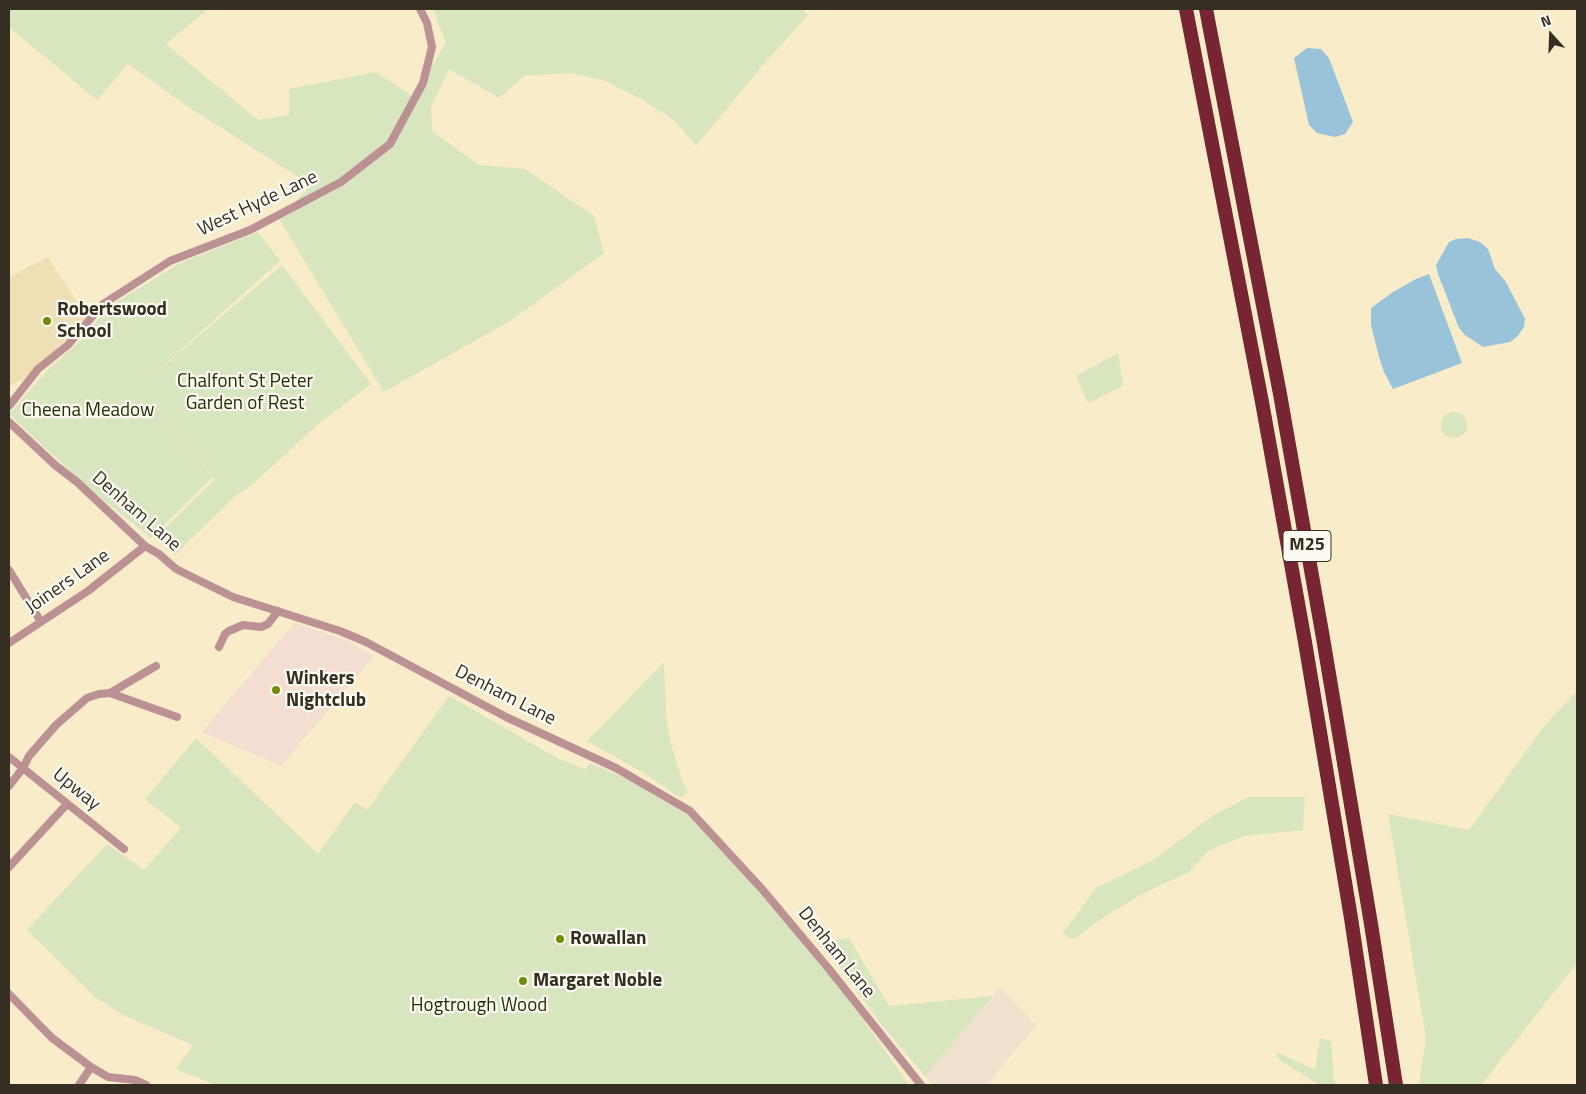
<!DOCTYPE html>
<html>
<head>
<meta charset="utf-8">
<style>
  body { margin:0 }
  #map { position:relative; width:1586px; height:1094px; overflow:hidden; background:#f9ecc9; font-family:"Titillium Web",sans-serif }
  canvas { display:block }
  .frame { position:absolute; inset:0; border:10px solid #342f22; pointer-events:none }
  .north { position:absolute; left:1526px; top:10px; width:50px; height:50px; -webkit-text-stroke:4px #fdfaf3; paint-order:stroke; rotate:340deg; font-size:14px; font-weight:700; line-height:20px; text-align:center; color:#342f22 }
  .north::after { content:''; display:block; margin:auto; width:18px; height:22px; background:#342f22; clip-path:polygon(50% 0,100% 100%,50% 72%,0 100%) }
</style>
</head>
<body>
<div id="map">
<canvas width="1586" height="1094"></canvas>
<div class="frame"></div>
<div class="north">N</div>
</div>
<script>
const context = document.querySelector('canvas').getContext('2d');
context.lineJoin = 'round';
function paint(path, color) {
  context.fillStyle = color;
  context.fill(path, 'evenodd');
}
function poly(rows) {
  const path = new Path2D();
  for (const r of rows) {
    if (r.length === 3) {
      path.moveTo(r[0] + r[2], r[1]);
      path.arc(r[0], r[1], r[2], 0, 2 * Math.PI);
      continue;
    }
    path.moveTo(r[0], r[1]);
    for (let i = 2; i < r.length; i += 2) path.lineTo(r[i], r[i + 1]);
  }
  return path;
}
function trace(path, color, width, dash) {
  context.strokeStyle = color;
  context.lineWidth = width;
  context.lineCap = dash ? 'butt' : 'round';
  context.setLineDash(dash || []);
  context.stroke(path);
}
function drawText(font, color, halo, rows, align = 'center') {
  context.font = font + ' "Titillium Web",sans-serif';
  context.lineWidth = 4.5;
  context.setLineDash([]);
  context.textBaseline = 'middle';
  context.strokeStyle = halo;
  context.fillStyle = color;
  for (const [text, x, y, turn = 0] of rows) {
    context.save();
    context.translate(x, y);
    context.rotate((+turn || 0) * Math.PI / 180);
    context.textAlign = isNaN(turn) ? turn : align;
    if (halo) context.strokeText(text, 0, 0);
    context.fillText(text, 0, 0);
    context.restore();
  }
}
const commercial = poly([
  [294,623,348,641,374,656,281,766,202,732]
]);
const industrial = poly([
  [1000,988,1036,1025,986,1085,933,1085,925,1076]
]);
const built = poly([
  [48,257,87,317,85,319,86,322,26,378,9,386,9,277]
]);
const green = poly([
  [9,9,208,9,166,44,258,120,289,115,289,89,376,72,417,99,433,64,446,43,433,9,802,9,808,15,763,65,696,146,675,121,646,102,606,81,572,73,524,76,499,98,449,69,431,107,432,131,479,165,525,169,594,216,604,253,510,321,384,392,279,219,311,185,190,108,128,64,97,100,9,27],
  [258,232,280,261,147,380,282,265,371,384,316,426,252,485,235,496,175,555,155,538,215,479,140,386,213,477,151,538,97,495,45,448,9,414,48,370,80,341,110,306,180,263],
  [1118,353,1123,386,1088,403,1076,376],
  [1454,425,13],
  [664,662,666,717,672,748,683,783,688,792,680,798,644,773,587,741],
  [1577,691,1577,963,1481,1085,1419,1085,1426,1037,1388,814,1469,830,1545,725],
  [449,696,559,759,585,769,590,763,630,780,689,816,717,844,744,876,752,874,830,973,909,1085,216,1085,176,1069,193,1045,123,1015,95,997,27,930,107,844,144,870,181,828,145,799,196,738,318,854,355,802,367,810],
  [1249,797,1305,797,1303,830,1244,836,1208,851,1189,872,1144,893,1107,915,1072,940,1063,933,1096,888,1153,860,1214,815],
  [849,938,889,1006,993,996,925,1076,881,1024,835,961,824,941],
  [1320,1038,1331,1041,1334,1079,1336,1085,1319,1085,1277,1058,1277,1052,1315,1070]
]);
const water = poly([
  [1307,48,1321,49,1329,58,1353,122,1345,134,1335,137,1317,133,1309,125,1294,58],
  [1468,238,1480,242,1488,249,1495,269,1506,282,1525,319,1524,327,1517,337,1510,342,1483,347,1465,335,1459,328,1438,274,1436,265,1449,242,1456,239],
  [1429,274,1462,363,1393,389,1384,372,1379,357,1371,325,1371,308,1393,292,1416,279]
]);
const street = poly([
  [9,406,38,369,68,345,103,304,170,261,250,230,341,182,390,144,423,83,432,47,427,23,420,9],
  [9,422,55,465,77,482,145,546,159,554,176,569,233,597,340,631,366,642,506,717,616,768,690,811,762,889,829,969,921,1085],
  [9,570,41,622],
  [9,643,88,591,145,546],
  [219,647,225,634,229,631,243,625,261,627,268,624,278,611],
  [110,693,177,717],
  [9,757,124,849],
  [9,786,23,768,29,756,56,725,87,698,99,694,110,693,156,666],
  [9,867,67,804],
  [9,994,52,1038,91,1067,108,1077,135,1080,146,1085],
  [79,1085,91,1067]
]);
const highway = poly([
  [1186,9,1262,402,1305,642,1351,918,1376,1085],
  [1206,9,1280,394,1323,638,1371,924,1396,1085]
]);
const markers = [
  [47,321,5,"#718c04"],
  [276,690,5,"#718c04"],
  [560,939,5,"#718c04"],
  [523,981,5,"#718c04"]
];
const shields = [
  [1307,546,48]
];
const shieldNames = [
  ["M25",1307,546]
];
const streetNames = [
  ["West Hyde Lane",258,204,-25],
  ["Denham Lane",136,512,41],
  ["Joiners Lane",68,582,-35],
  ["Denham Lane",505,696,27],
  ["Upway",76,790,39],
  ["Denham Lane",836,953,51]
];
const poiNames = [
  ["Robertswood",57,310],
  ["School",57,332],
  ["Winkers",286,679],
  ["Nightclub",286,701],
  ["Rowallan",570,939],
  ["Margaret Noble",533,981]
];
const parkNames = [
  ["Chalfont St Peter",245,382],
  ["Garden of Rest",245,404],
  ["Cheena Meadow",88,411],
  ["Hogtrough Wood",479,1006]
];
paint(commercial, '#f4ded1');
paint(industrial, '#eee1cd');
paint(built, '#eedfb4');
paint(green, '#d7e6bf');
paint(water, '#99c3d9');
trace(street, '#bb9194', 8);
trace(highway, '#772433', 14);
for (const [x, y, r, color] of markers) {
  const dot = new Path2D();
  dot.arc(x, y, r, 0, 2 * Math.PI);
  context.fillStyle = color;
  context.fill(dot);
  trace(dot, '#fdfaf3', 2);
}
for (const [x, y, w] of shields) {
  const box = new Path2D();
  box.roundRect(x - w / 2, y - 15.5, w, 31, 4);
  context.fillStyle = '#fdfaf3';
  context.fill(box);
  trace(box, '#342f22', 1);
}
drawText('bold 18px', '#342f22', null, shieldNames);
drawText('19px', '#342f22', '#fdfaf3', streetNames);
drawText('bold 19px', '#342f22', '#fdfaf3', poiNames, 'left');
drawText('19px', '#222f02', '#fdfaf3', parkNames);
</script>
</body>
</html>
